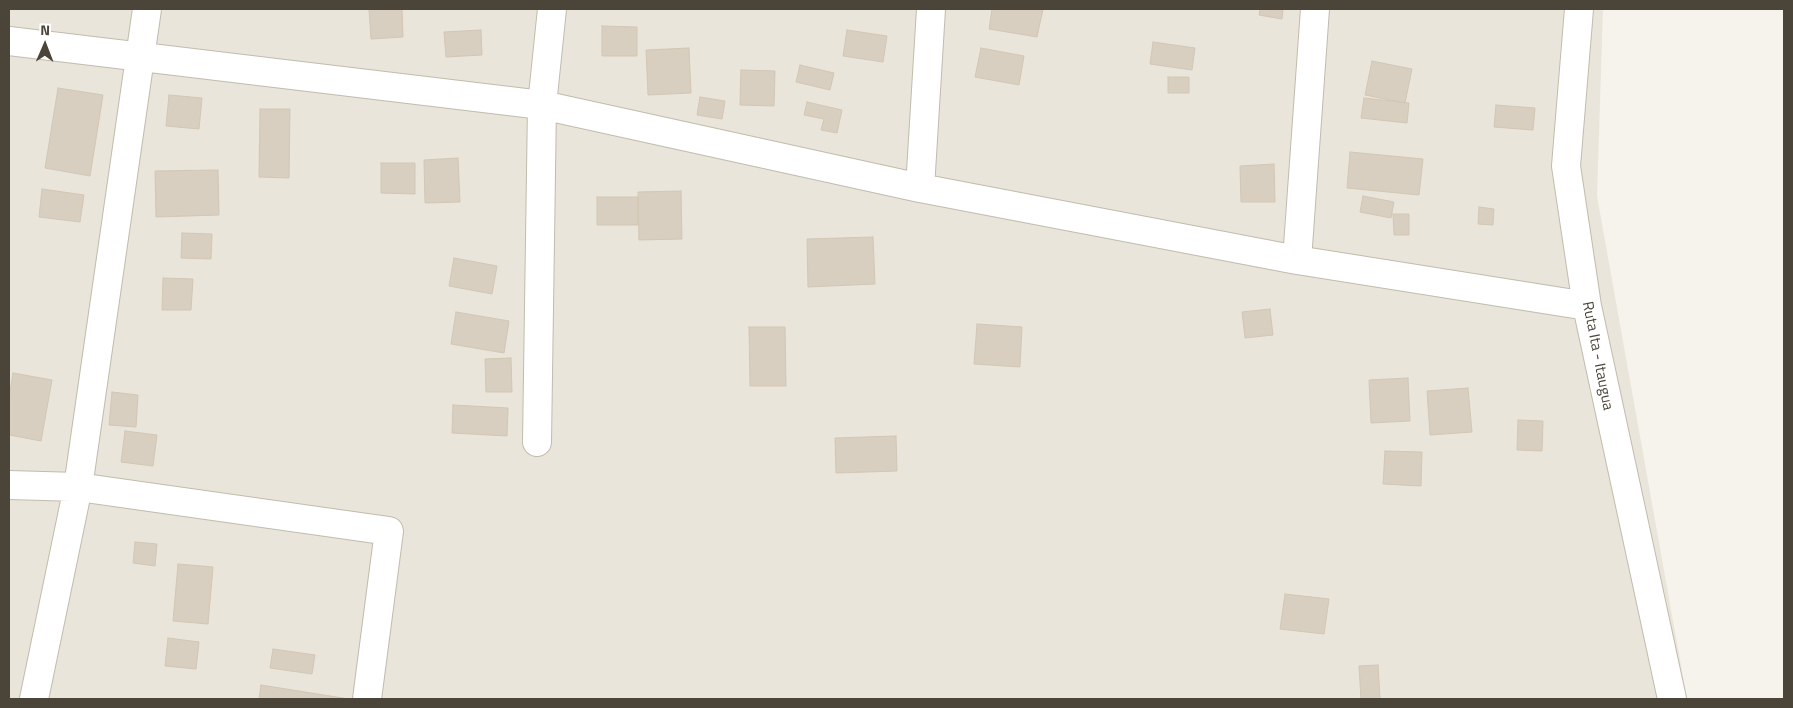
<!DOCTYPE html>
<html>
<head>
<meta charset="utf-8">
<style>
  body { margin:0 }
  #map { position:relative; width:1793px; height:708px; overflow:hidden; background:#f6f3ec; font-family:"Titillium Web",sans-serif }
  canvas { display:block }
  .frame { position:absolute; inset:0; border:10px solid #4b4439; pointer-events:none }
  .north { position:absolute; left:20px; top:20px; width:50px; height:50px; -webkit-text-stroke:4px #fff; paint-order:stroke; rotate:1deg; font-size:14px; font-weight:700; line-height:20px; text-align:center; color:#4b4439 }
  .north::after { content:''; display:block; margin:auto; width:18px; height:22px; background:#4b4439; clip-path:polygon(50% 0,100% 100%,50% 72%,0 100%) }
</style>
</head>
<body>
<div id="map">
<canvas width="1793" height="708"></canvas>
<div class="frame"></div>
<div class="north">N</div>
</div>
<script>
const context = document.querySelector('canvas').getContext('2d');
context.lineJoin = 'round';
function paint(path, color) {
  context.fillStyle = color;
  context.fill(path, 'evenodd');
}
function poly(rows) {
  const path = new Path2D();
  for (const r of rows) {
    path.moveTo(r[0], r[1]);
    for (let i = 2; i < r.length; i += 2) path.lineTo(r[i], r[i + 1]);
  }
  return path;
}
function trace(path, color, width, dash) {
  context.strokeStyle = color;
  context.lineWidth = width;
  context.lineCap = dash ? 'butt' : 'round';
  context.setLineDash(dash || []);
  context.stroke(path);
}
function drawText(font, color, halo, rows, align = 'center') {
  context.font = font + ' "Titillium Web",sans-serif';
  context.lineWidth = 4.5;
  context.setLineDash([]);
  context.textBaseline = 'middle';
  context.strokeStyle = halo;
  context.fillStyle = color;
  for (const [text, x, y, turn = 0] of rows) {
    context.save();
    context.translate(x, y);
    context.rotate((+turn || 0) * Math.PI / 180);
    context.textAlign = isNaN(turn) ? turn : align;
    if (halo) context.strokeText(text, 0, 0);
    context.fillText(text, 0, 0);
    context.restore();
  }
}
const residential = poly([
  [9,9,1603,9,1597,196,1687,699,9,699]
]);
const building = poly([
  [369,9,402,9,403,37,371,39,369,9],
  [992,9,1043,9,1037,37,989,29,992,9],
  [1260,9,1283,9,1282,19,1259,15,1260,9],
  [602,26,637,27,637,56,602,56,602,26],
  [481,30,482,55,446,57,444,32,481,30],
  [847,30,887,36,883,62,843,56,847,30],
  [1153,42,1195,48,1192,70,1150,64,1153,42],
  [689,48,691,93,648,95,646,50,689,48],
  [981,48,1024,56,1019,85,975,77,981,48],
  [1372,61,1412,69,1405,103,1365,95,1372,61],
  [800,65,834,73,830,90,796,82,800,65],
  [741,70,775,71,774,106,740,105,741,70],
  [1168,77,1189,77,1189,93,1168,93,1168,77],
  [58,88,103,95,90,176,45,168,58,88],
  [169,95,202,98,199,129,166,126,169,95],
  [700,97,725,101,722,119,697,115,700,97],
  [1364,98,1409,103,1407,123,1361,118,1364,98],
  [807,102,842,110,837,133,821,130,824,119,804,115,807,102],
  [1496,105,1535,108,1533,130,1494,127,1496,105],
  [260,109,290,109,289,178,259,177,260,109],
  [1350,152,1423,159,1419,195,1347,188,1350,152],
  [458,158,460,202,425,203,424,160,458,158],
  [381,163,415,163,415,194,381,193,381,163],
  [1274,164,1275,202,1241,202,1240,166,1274,164],
  [218,170,219,215,156,217,155,171,218,170],
  [42,189,84,195,80,222,39,217,42,189],
  [681,191,682,239,639,240,638,192,681,191],
  [1363,196,1394,202,1391,218,1360,212,1363,196],
  [597,197,638,197,638,225,597,225,597,197],
  [1479,207,1494,209,1493,225,1478,224,1479,207],
  [1393,214,1409,214,1409,235,1394,235,1393,214],
  [182,233,212,234,211,259,181,258,182,233],
  [873,237,875,284,808,287,807,239,873,237],
  [454,258,497,266,492,294,449,286,454,258],
  [163,278,193,279,191,310,162,310,163,278],
  [1270,309,1273,335,1245,338,1242,312,1270,309],
  [456,312,509,321,504,353,451,344,456,312],
  [977,324,1022,327,1020,367,974,364,977,324],
  [749,327,785,327,786,386,750,386,749,327],
  [511,358,512,392,486,392,485,359,511,358],
  [13,373,52,380,41,441,9,435,9,399,13,373],
  [1408,378,1410,421,1371,423,1369,380,1408,378],
  [1468,388,1472,432,1430,435,1427,391,1468,388],
  [112,392,138,395,136,427,109,425,112,392],
  [453,405,508,408,507,436,452,433,453,405],
  [1518,420,1543,421,1542,451,1517,450,1518,420],
  [125,431,157,435,153,466,121,462,125,431],
  [896,436,897,471,836,473,835,438,896,436],
  [1385,451,1422,452,1421,486,1383,484,1385,451],
  [135,542,157,544,155,566,133,563,135,542],
  [178,564,213,567,208,624,173,621,178,564],
  [1285,594,1329,599,1324,634,1280,629,1285,594],
  [168,638,199,642,196,669,165,666,168,638],
  [273,649,315,655,312,674,270,668,273,649],
  [1378,665,1380,699,1361,699,1359,666,1378,665],
  [261,685,349,699,259,699,261,685]
]);
const minor = poly([
  [1579,9,1566,166,1587,306,1672,699],
  [9,41,542,105,920,188,1297,260,1587,306],
  [920,188,931,9],
  [1297,260,1315,9],
  [537,442,542,105,552,9],
  [9,485,78,487,389,531,367,699],
  [34,699,78,487,147,9]
]);
const streetNames = [
  ["Ruta Ita - Itaugua",1597,356,79]
];
paint(residential, '#eae5da');
paint(building, '#d8cfc1');
trace(building, '#d3c7b4', 1);
trace(minor, '#c2bbae', 30);
trace(minor, '#fff', 28);
drawText('15px', '#4b4439', '#fff', streetNames);
</script>
</body>
</html>
